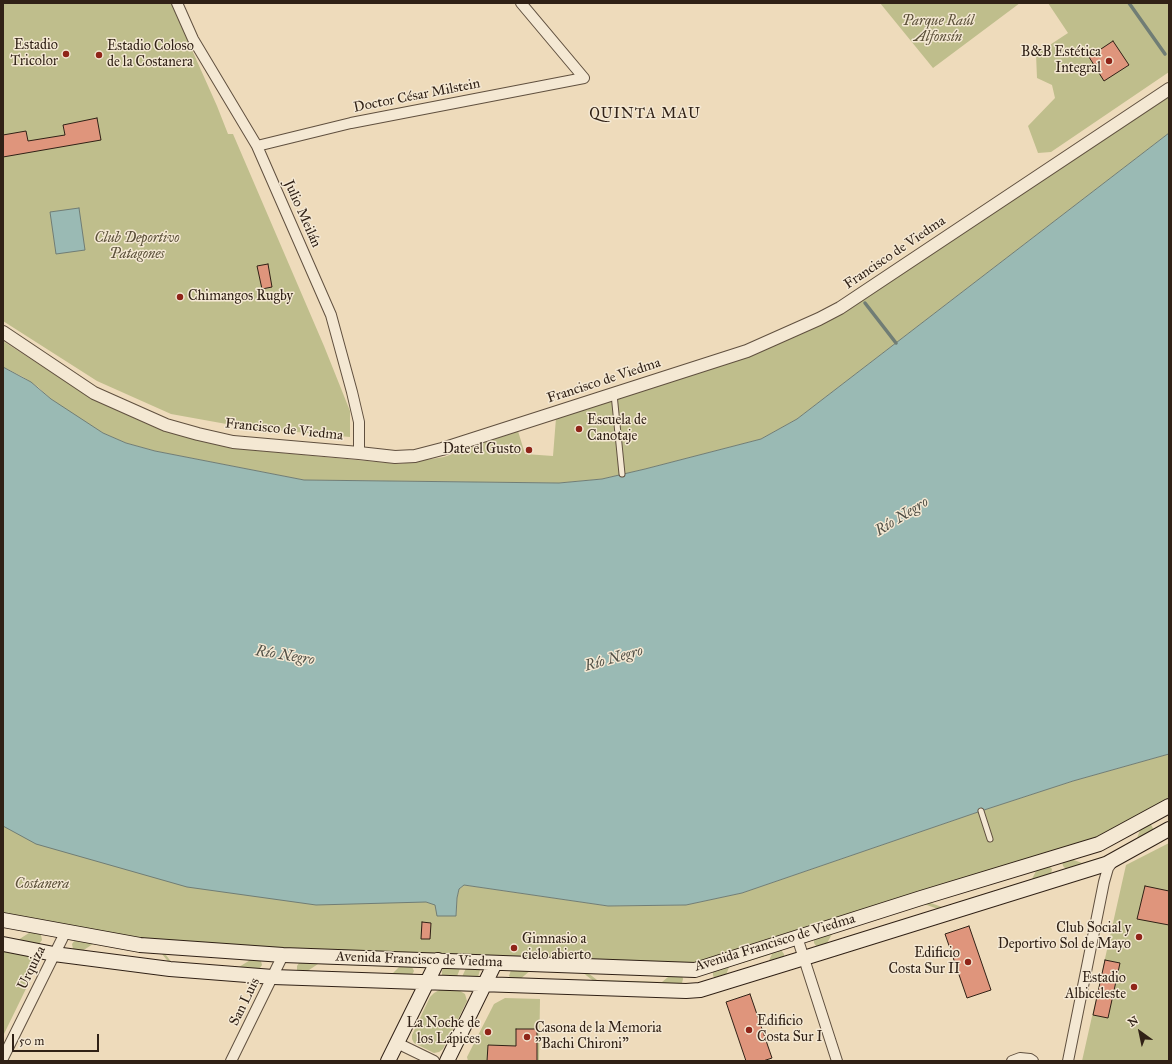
<!DOCTYPE html>
<html>
<head>
<meta charset="utf-8">
<style>
  body { margin:0 }
  #map { position:relative; width:1172px; height:1064px; overflow:hidden; background:#eedbbb; font-family:"IM FELL Great Primer",serif }
  canvas { display:block }
  .frame { position:absolute; inset:0; border:4px solid #302116; pointer-events:none }
  .north { position:absolute; left:1120px; top:1012px; width:40px; height:40px; -webkit-text-stroke:3px #f4e8d3; paint-order:stroke; rotate:327deg; font-size:11px; font-weight:700; line-height:16px; text-align:center; color:#302116 }
  .north::after { content:''; display:block; margin:auto; width:14px; height:18px; background:#302116; clip-path:polygon(50% 0,100% 100%,50% 72%,0 100%) }
  .scale { position:absolute; left:12px; top:1034px; width:87px; height:18px; box-sizing:border-box; border:2px solid #302116; border-top:0; padding-left:5px; font-size:12px; line-height:14px; white-space:nowrap; color:#302116; -webkit-text-stroke:3px #f4e8d3; paint-order:stroke }
</style>
</head>
<body>
<div id="map">
<canvas width="1172" height="1064"></canvas>
<div class="frame"></div>
<div class="north">N</div>
<div class="scale">50 m</div>
</div>
<script>
const context = document.querySelector('canvas').getContext('2d');
context.lineJoin = 'round';
function paint(path, color) {
  context.fillStyle = color;
  context.fill(path, 'evenodd');
}
function poly(rows) {
  const path = new Path2D();
  for (const r of rows) {
    path.moveTo(r[0], r[1]);
    for (let i = 2; i < r.length; i += 2) path.lineTo(r[i], r[i + 1]);
  }
  return path;
}
function trace(path, color, width, dash) {
  context.strokeStyle = color;
  context.lineWidth = width;
  context.lineCap = dash ? 'butt' : 'round';
  context.setLineDash(dash || []);
  context.stroke(path);
}
function drawText(font, color, halo, rows, align = 'center') {
  context.font = font + ' "IM FELL Great Primer",serif';
  context.lineWidth = 3;
  context.setLineDash([]);
  context.textBaseline = 'middle';
  context.strokeStyle = halo;
  context.fillStyle = color;
  for (const [text, x, y, turn = 0] of rows) {
    context.save();
    context.translate(x, y);
    context.rotate((+turn || 0) * Math.PI / 180);
    context.textAlign = isNaN(turn) ? turn : align;
    if (halo) context.strokeText(text, 0, 0);
    context.fillText(text, 0, 0);
    context.restore();
  }
}
const green = poly([
  [3,3,171,3,217,106,228,134,233,134,324,346,350,411,350,437,243,427,171,414,97,381,3,321],
  [880,3,1020,3,933,68],
  [1048,3,1169,3,1169,72,1051,152,1038,153,1028,126,1055,98,1052,85,1037,78,1036,54,1068,33],
  [1169,96,1169,133,797,419,761,439,645,469,602,479,559,483,304,480,155,451,126,443,103,433,63,408,51,399,38,387,23,377,3,367,3,341,94,400,163,431,230,448,399,464,444,457,518,431,525,454,553,456,556,418,749,356,847,311],
  [1169,754,1169,800,1098,840,694,965,285,950,140,940,3,916,3,793,426,902,435,904,456,916,457,898,459,889,464,885,608,906,686,905,742,893,981,811,1073,781],
  [1150,823,1154,830,1107,858,1071,870,1066,869,1063,866,1062,861,1068,858,1082,863,1105,856,1137,838,1142,825],
  [1169,843,1169,1061,1082,1061,1126,865],
  [1048,865,1052,869,1051,874,941,910,924,904,832,934,825,947,817,947,814,943,814,939,925,901,942,907,1032,879,1038,867],
  [32,931,39,932,41,935,42,940,39,944,35,946,3,940,3,937,18,940],
  [75,940,163,951,172,963,239,967,255,957,259,957,261,961,262,965,260,968,255,971,171,965,162,954,138,952,93,944,79,953,76,952,73,949,72,944],
  [3,949,39,957,40,960,3,1036],
  [777,949,781,950,784,954,784,958,767,965,772,954,729,967,725,978,718,980,714,978,713,975,713,971],
  [299,963,409,964,412,967,414,971,412,975,389,977,399,967,318,964,303,974,299,973,297,970,297,966],
  [461,966,456,979,445,978,442,975,442,971,444,967],
  [467,966,477,967,480,970,478,977,461,979],
  [583,969,597,980,662,982,674,972,682,975,683,979,682,983,678,985,596,983,582,972,531,970,519,980,512,979,509,976,511,970],
  [441,989,460,991,465,994,467,1001,443,1049,439,1052,434,1053,414,1043,412,1039,412,1035,430,997,434,993],
  [505,998,540,999,539,1061,468,1061,467,1057,494,1004]
]);
const water = poly([
  [1169,133,1169,754,1073,781,981,811,742,893,686,905,608,906,464,885,459,889,457,898,456,916,437,916,435,905,426,902,316,905,187,887,36,844,3,826,3,367,31,382,51,399,103,433,126,443,155,451,304,480,559,483,602,479,645,469,761,439,797,419,1169,133],
  [79,208,85,250,56,254,50,212,79,208]
]);
const stream = poly([
  [1129,3,1165,54],
  [865,303,896,343]
]);
const building = poly([
  [1113,41,1129,65,1104,81,1089,57,1113,41],
  [97,118,101,140,3,157,3,135,26,131,28,141,65,135,63,125,97,118],
  [268,264,272,287,262,289,257,266,268,264],
  [1145,886,1169,891,1169,925,1137,919,1145,886],
  [422,922,431,923,430,939,421,939,422,922],
  [969,926,991,990,967,998,945,934,969,926],
  [1105,960,1120,963,1108,1018,1093,1015,1105,960],
  [750,994,772,1058,763,1061,746,1061,726,1002,750,994],
  [516,1029,537,1029,537,1061,487,1061,488,1045,516,1046,516,1029]
]);
const service = poly([
  [614,394,622,474],
  [981,811,990,839]
]);
const minor = poly([
  [177,3,193,39,257,146,331,315,352,392,359,422,359,453],
  [257,146,351,123,584,78,521,3],
  [797,937,837,1061],
  [397,1043,434,1061],
  [3,1058,65,933],
  [231,1061,283,955],
  [1012,1061,1020,1058,1030,1059,1033,1061],
  [1068,1061,1104,882,1108,868,1113,861]
]);
const tertiary = poly([
  [3,332,94,393,166,425,198,434,233,442,359,453,395,457,415,456,442,449,747,351,819,319,840,308,1169,89]
]);
const secondary = poly([
  [3,920,140,945,283,955,695,970,921,898,1099,844,1169,806],
  [3,944,54,954,170,969,273,977,686,991,700,990,804,958,1106,864,1169,829],
  [388,1061,438,960],
  [447,1061,495,963]
]);
const markers = [
  [66,54,4,"#8f2418"],
  [99,55,4,"#8f2418"],
  [1109,61,4,"#8f2418"],
  [180,297,4,"#8f2418"],
  [579,429,4,"#8f2418"],
  [529,450,4,"#8f2418"],
  [1139,937,4,"#8f2418"],
  [514,948,4,"#8f2418"],
  [968,962,4,"#8f2418"],
  [1134,987,4,"#8f2418"],
  [749,1030,4,"#8f2418"],
  [488,1032,4,"#8f2418"],
  [527,1037,4,"#8f2418"]
];
const parkNames = [
  ["Parque Raúl",938,22],
  ["Alfonsín",938,38],
  ["Club Deportivo",137,239],
  ["Patagones",137,255],
  ["Costanera",42,885]
];
const poiNames = [
  ["Estadio",58,46],
  ["Tricolor",58,62],
  ["Estadio Coloso",107,47,"left"],
  ["de la Costanera",107,63,"left"],
  ["B&B Estética",1101,53],
  ["Integral",1101,69],
  ["Chimangos Rugby",188,297,"left"],
  ["Escuela de",587,421,"left"],
  ["Canotaje",587,437,"left"],
  ["Date el Gusto",521,450],
  ["Club Social y",1131,929],
  ["Deportivo Sol de Mayo",1131,945],
  ["Gimnasio a",522,940,"left"],
  ["cielo abierto",522,956,"left"],
  ["Edificio",960,954],
  ["Costa Sur II",960,970],
  ["Estadio",1126,979],
  ["Albiceleste",1126,995],
  ["Edificio",757,1022,"left"],
  ["Costa Sur I",757,1038,"left"],
  ["La Noche de",480,1024],
  ["los Lápices",480,1040],
  ["Casona de la Memoria",535,1029,"left"],
  ["\"Bachi Chironi\"",535,1045,"left"]
];
const streetNames = [
  ["Doctor César Milstein",417,96,-11],
  ["Julio Meilán",302,214,66],
  ["Francisco de Viedma",895,253,-34],
  ["Francisco de Viedma",604,381,-18],
  ["Francisco de Viedma",284,430,6],
  ["Avenida Francisco de Viedma",775,943,-17],
  ["Avenida Francisco de Viedma",419,960,2],
  ["Urquiza",32,968,-64],
  ["San Luis",245,1002,-64]
];
const neighbourhoodNames = [
  ["QUINTA MAU",645,114]
];
const waterNames = [
  ["Río Negro",902,517,-32],
  ["Río Negro",285,656,9],
  ["Río Negro",614,659,-16]
];
paint(green, '#bfbe8c');
paint(water, '#9abab4');
trace(water, '#707d75', 1);
trace(stream, '#707d75', 3.5);
paint(building, '#df957c');
trace(building, '#302116', 1);
trace(service, '#60503f', 7);
trace(minor, '#60503f', 12);
trace(tertiary, '#60503f', 14);
trace(secondary, '#302116', 16);
trace(service, '#f4e8d3', 5);
trace(minor, '#f4e8d3', 10);
trace(tertiary, '#f4e8d3', 12);
trace(secondary, '#f4e8d3', 14);
for (const [x, y, r, color] of markers) {
  const dot = new Path2D();
  dot.arc(x, y, r, 0, 2 * Math.PI);
  context.fillStyle = color;
  context.fill(dot);
  trace(dot, '#f4e8d3', 1.5);
}
drawText('italic 14px', '#5b5039', '#f4e8d3', parkNames);
drawText('14px', '#302116', '#f4e8d3', poiNames, 'right');
drawText('14px', '#302116', '#f4e8d3', streetNames);
context.letterSpacing = '1px';
drawText('15px', '#302116', '#f4e8d3', neighbourhoodNames);
context.letterSpacing = '0px';
drawText('italic 15px', '#504f45', '#f4e8d3', waterNames);
</script>
</body>
</html>
